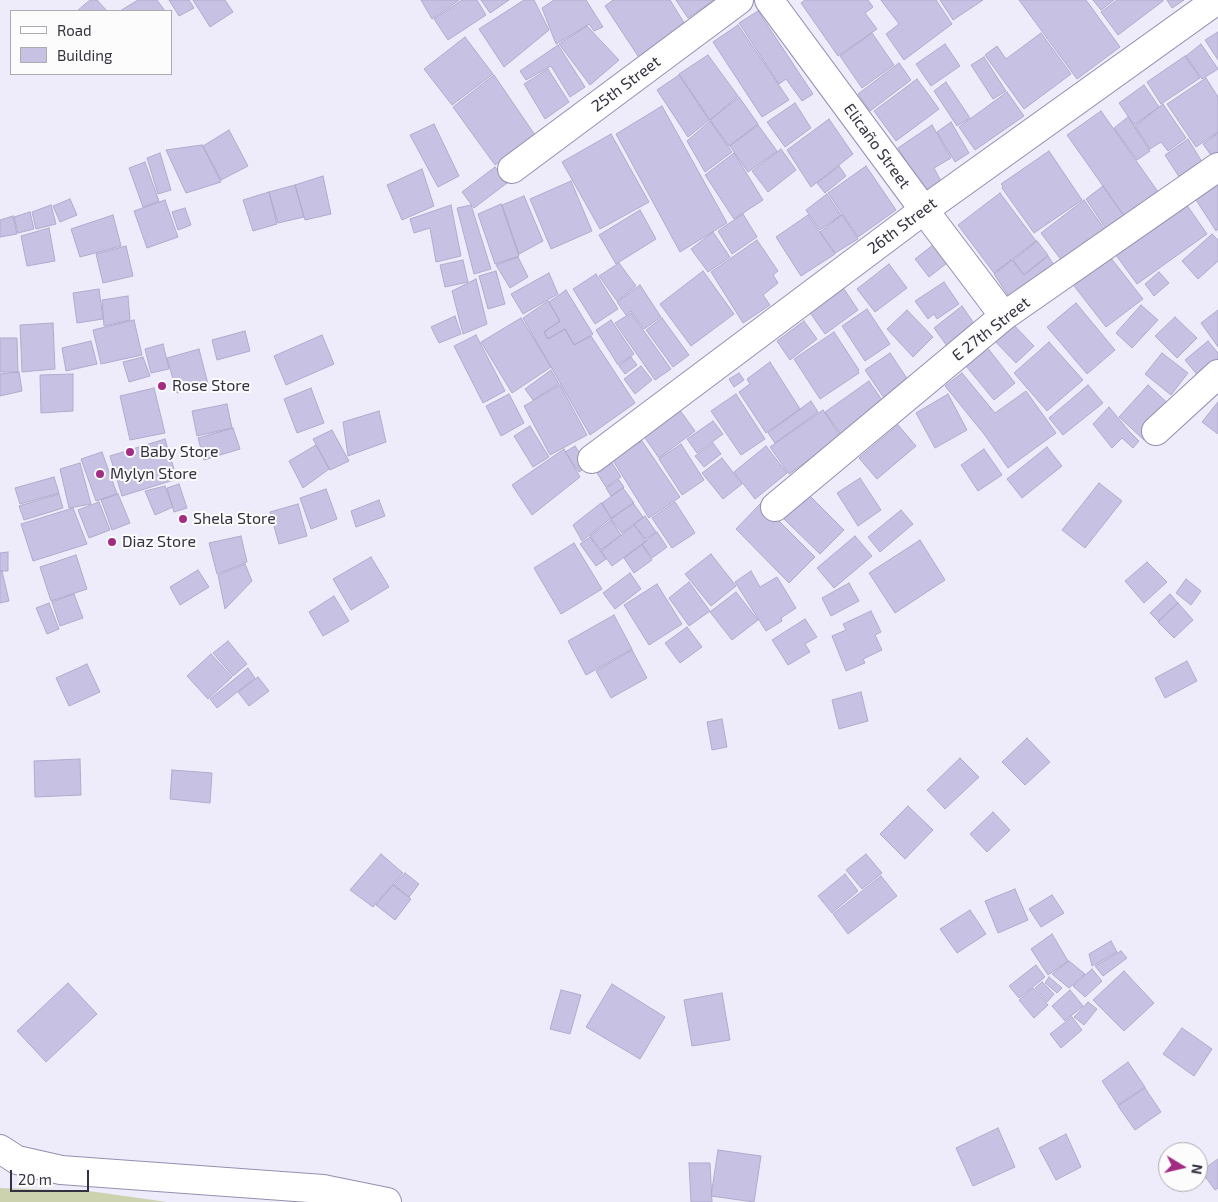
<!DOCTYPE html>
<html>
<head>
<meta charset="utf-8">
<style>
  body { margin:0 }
  #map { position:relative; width:1218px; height:1202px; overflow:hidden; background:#eeecfb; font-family:"Exo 2",sans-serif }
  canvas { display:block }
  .legend { position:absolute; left:10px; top:10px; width:162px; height:65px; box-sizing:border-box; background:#fcfcfc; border:1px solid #acabb1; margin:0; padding:6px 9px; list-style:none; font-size:15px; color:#343240 }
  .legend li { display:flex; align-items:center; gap:10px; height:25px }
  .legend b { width:25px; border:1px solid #acabb1 }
  .north { position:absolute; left:1158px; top:1142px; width:50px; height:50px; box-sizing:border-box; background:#fcfcfc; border:1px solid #acabb1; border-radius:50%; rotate:99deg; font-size:14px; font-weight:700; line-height:20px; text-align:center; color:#343240 }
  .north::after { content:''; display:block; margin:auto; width:18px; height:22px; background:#a32c83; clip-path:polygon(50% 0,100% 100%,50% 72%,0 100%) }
  .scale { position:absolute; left:10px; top:1170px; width:79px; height:22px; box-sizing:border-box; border:2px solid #343240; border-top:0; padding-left:6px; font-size:15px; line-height:18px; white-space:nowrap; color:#343240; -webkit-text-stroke:4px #fcfcfc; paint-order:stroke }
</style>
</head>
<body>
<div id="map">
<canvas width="1218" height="1202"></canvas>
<ul class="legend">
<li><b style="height:6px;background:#fff"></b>Road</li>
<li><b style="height:14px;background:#c7c2e4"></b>Building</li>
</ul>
<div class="north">N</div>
<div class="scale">20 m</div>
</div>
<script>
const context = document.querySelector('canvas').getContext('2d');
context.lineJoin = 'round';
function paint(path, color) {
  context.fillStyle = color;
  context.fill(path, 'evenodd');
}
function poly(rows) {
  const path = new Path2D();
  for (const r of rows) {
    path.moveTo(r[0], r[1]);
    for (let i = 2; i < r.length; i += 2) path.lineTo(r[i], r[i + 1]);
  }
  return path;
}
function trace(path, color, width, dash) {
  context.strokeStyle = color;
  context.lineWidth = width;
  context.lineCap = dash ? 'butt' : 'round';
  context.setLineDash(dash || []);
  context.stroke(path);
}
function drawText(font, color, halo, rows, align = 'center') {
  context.font = font + ' "Exo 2",sans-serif';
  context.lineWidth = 4;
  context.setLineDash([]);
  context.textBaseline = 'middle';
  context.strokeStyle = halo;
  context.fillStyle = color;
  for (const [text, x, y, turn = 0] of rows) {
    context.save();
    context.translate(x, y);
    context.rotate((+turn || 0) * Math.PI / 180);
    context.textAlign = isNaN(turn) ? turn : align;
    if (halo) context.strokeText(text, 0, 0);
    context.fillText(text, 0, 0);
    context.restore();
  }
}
const green = poly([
  [0,1188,89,1191,167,1202,0,1202]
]);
const building = poly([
  [90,0,97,0,107,11,77,11,90,0],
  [138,0,157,0,165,11,120,11,138,0],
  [169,0,189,0,194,8,179,16,169,0],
  [193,0,225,0,233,12,210,27,193,0],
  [421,0,459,0,432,19,421,0],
  [462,0,477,0,486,15,448,40,434,19,462,0],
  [481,0,509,0,490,13,481,0],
  [524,0,534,0,549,30,504,67,479,29,524,0],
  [554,0,586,0,603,27,594,31,589,24,556,44,542,8,554,0],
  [613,0,670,0,686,26,640,59,605,6,613,0],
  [676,0,714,0,688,18,676,0],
  [805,0,868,0,873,7,865,13,877,29,838,56,801,3,805,0],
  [881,0,936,0,952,24,904,60,886,34,899,24,881,0],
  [940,0,983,0,953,20,940,0],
  [1019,0,1086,0,1120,47,1077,79,1019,0],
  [1093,0,1114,0,1101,10,1093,0],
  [1117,0,1163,0,1163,1,1118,35,1101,12,1117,0],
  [1167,0,1184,0,1172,8,1167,0],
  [758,11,813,94,802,101,786,79,779,84,739,23,758,11],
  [738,25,789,100,762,117,713,42,738,25],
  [587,26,619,60,590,85,559,44,587,26],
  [1218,32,1218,60,1205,40,1218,32],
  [872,33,894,65,862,88,840,56,872,33],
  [1041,33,1071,74,1024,109,985,55,997,46,1006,59,1041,33],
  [465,37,493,74,452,105,424,69,465,37],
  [945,44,960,66,931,86,916,64,945,44],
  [1201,44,1218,69,1202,79,1186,56,1201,44],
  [558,45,585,87,570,97,551,66,526,80,520,71,558,45],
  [708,55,738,96,710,120,679,74,708,55],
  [1185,56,1200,78,1161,104,1147,82,1185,56],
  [984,57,1006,91,993,99,971,65,984,57],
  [899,63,911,80,870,111,858,94,899,63],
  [548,69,569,102,545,119,524,84,548,69],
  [494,75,535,135,495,165,453,107,494,75],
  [679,75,709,120,688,137,657,90,679,75],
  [1206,78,1218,97,1218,132,1196,147,1167,104,1206,78],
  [917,79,939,109,896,141,874,111,917,79],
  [946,82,970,118,957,126,934,91,946,82],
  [1144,85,1159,107,1134,125,1119,103,1144,85],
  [1007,92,1024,116,975,150,959,127,1007,92],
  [739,97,758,124,729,146,710,120,739,97],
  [795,103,811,128,785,147,767,122,795,103],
  [1163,104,1186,138,1168,151,1161,142,1150,149,1135,126,1163,104],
  [662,106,727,223,680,252,616,134,662,106],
  [1101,111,1161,196,1127,220,1067,135,1101,111],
  [1128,117,1150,151,1137,160,1114,128,1128,117],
  [829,119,853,154,811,187,787,150,829,119],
  [710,121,732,152,705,172,687,141,710,121],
  [951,122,969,153,955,162,937,132,951,122],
  [434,124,459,176,438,187,410,135,434,124],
  [758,125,777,151,748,172,730,146,758,125],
  [932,125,951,158,934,168,941,181,926,192,898,148,932,125],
  [229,130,248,166,221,180,203,146,229,130],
  [1218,133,1218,165,1203,144,1218,133],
  [611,134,649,202,600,229,562,162,611,134],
  [1188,139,1207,170,1185,186,1165,155,1188,139],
  [202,145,221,182,186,193,166,150,202,145],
  [781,149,796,170,768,192,752,171,781,149],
  [1049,151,1082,200,1034,233,1002,188,1003,186,1001,184,1049,151],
  [160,153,171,190,158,194,147,158,160,153],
  [734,153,763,200,734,219,705,175,734,153],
  [145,162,159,201,143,207,129,168,145,162],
  [839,166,846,176,825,193,817,183,839,166],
  [866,166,896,210,858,237,828,193,866,166],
  [495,167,507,183,474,208,462,192,495,167],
  [422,169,434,206,402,220,387,185,422,169],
  [323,176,331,214,305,220,295,185,323,176],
  [1218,178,1218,229,1216,231,1191,192,1218,178],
  [571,181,592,231,551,249,530,199,571,181],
  [295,185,304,217,278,223,269,192,295,185],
  [1103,186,1129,223,1111,236,1086,199,1103,186],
  [269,192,277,224,253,231,243,200,269,192],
  [1000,193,1036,241,994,273,958,225,1000,193],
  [827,194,841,215,820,230,806,210,827,194],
  [524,196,543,241,519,254,502,205,524,196],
  [70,199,77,215,60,222,53,206,70,199],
  [165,200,178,237,147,248,134,211,165,200],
  [1084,200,1110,237,1068,269,1041,233,1084,200],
  [1184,201,1207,234,1137,284,1113,251,1184,201],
  [501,204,519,256,495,264,478,214,501,204],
  [51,205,56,224,36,229,32,212,51,205],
  [451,205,461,256,436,262,430,228,414,233,410,219,451,205],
  [471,205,491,269,474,274,457,208,471,205],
  [185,208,191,225,178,230,172,212,185,208],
  [640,210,656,239,616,264,599,235,640,210],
  [30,212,34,229,18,233,14,217,30,212],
  [743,214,757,237,732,254,718,231,743,214],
  [113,215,121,246,80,257,71,229,113,215],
  [808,215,835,254,801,276,776,237,808,215],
  [842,215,858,239,835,253,820,232,842,215],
  [13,216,17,234,0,237,0,220,13,216],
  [49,228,55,261,27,266,21,236,49,228],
  [713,232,730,257,708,272,691,249,713,232],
  [1212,234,1218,240,1218,261,1198,279,1182,261,1212,234],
  [757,240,778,271,773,275,778,283,763,295,770,305,743,323,711,272,757,240],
  [1037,241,1048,255,1024,275,1013,260,1037,241],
  [933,245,947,263,929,277,915,259,933,245],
  [126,246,133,276,103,283,96,254,126,246],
  [1107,253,1143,299,1106,327,1071,282,1107,253],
  [1048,256,1058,271,1015,306,994,274,1012,260,1024,275,1048,256],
  [518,257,528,277,510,288,496,265,518,257],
  [463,260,468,282,445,287,440,265,463,260],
  [619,263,636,286,617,301,599,276,619,263],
  [889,264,907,288,875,312,857,289,889,264],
  [496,271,505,304,488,309,479,276,496,271],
  [703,271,734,314,691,346,660,304,703,271],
  [1159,272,1169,283,1154,296,1145,284,1159,272],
  [549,273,558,294,523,314,511,294,549,273],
  [596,274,618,309,595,324,573,289,596,274],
  [476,279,487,324,463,334,452,291,476,279],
  [944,282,959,304,937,319,934,314,928,319,915,301,944,282],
  [840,283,858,310,825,334,806,307,840,283],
  [640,285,661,317,644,329,631,311,626,315,617,302,640,285],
  [99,289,103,319,77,323,73,293,99,289],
  [566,290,593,334,574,345,565,329,548,339,544,332,560,321,549,302,566,290],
  [128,296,130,320,104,326,102,300,128,296],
  [548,301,560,321,544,332,548,339,565,329,574,345,591,336,635,403,590,435,523,318,548,301],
  [1076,303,1115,350,1087,374,1047,327,1076,303],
  [1141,305,1158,320,1132,348,1116,333,1141,305],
  [962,306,978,329,950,350,934,328,962,306],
  [867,309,890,344,865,361,842,326,867,309],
  [907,310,933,337,913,357,887,329,907,310],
  [1218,310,1218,347,1201,323,1218,310],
  [631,313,671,369,655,380,615,323,631,313],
  [455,316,461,334,439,343,431,327,455,316],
  [1175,317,1197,338,1177,358,1155,336,1175,317],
  [521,318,551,367,512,393,481,342,521,318],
  [662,318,689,355,673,367,646,330,662,318],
  [1007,318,1034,346,1016,363,989,335,1007,318],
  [134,320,142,355,101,364,93,330,134,320],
  [611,320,634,354,618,365,596,330,611,320],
  [804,321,817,339,790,360,777,341,804,321],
  [53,323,55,369,22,372,20,325,53,323],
  [245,331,250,351,217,360,212,340,245,331],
  [834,332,859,370,858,371,859,373,820,399,794,359,834,332],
  [322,335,334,364,286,385,274,356,322,335],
  [476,335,505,391,483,403,454,346,476,335],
  [0,338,17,338,18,372,0,372,0,338],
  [91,341,97,364,66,371,62,348,91,341],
  [1208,341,1218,353,1218,371,1204,383,1185,360,1208,341],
  [983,342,1015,383,994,400,961,360,983,342],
  [1049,342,1083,380,1047,411,1014,373,1049,342],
  [163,344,169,369,151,373,145,349,163,344],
  [199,349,208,384,177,393,167,358,199,349],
  [890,353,910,383,886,401,865,370,890,353],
  [1162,353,1188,373,1171,395,1145,374,1162,353],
  [143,357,150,376,129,382,123,362,143,357],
  [631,357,637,365,625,374,619,366,631,357],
  [770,362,800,409,766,433,739,392,750,384,747,379,770,362],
  [641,366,652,380,635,394,624,379,641,366],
  [551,370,559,384,533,400,525,389,551,370],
  [19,372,22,391,0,396,0,374,19,372],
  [739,373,744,380,734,387,729,379,739,373],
  [962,373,995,413,1026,391,1056,433,1008,468,984,434,945,386,962,373],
  [73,374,73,411,41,413,40,375,73,374],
  [869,381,886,406,842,436,825,412,869,381],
  [560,385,587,435,550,455,524,406,560,385],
  [1088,385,1103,403,1063,435,1049,418,1088,385],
  [1148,385,1173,408,1144,440,1119,417,1148,385],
  [154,388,165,433,130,440,120,396,154,388],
  [311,388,324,423,297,433,284,399,311,388],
  [509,394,524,423,501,436,486,406,509,394],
  [736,394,765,439,741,455,711,411,736,394],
  [948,394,967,430,935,448,916,413,948,394],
  [811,401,818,412,775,443,768,433,811,401],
  [1218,402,1218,434,1202,422,1218,402],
  [227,404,232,428,197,436,192,411,227,404],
  [1109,407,1129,431,1139,441,1133,448,1122,438,1112,448,1093,424,1109,407],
  [679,409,695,431,659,458,643,435,679,409],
  [823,410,841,437,789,474,770,447,823,410],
  [379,411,386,442,348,456,343,422,379,411],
  [713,421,723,434,697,453,687,439,713,421],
  [898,425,916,446,877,479,859,458,898,425],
  [530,426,549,457,533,467,514,436,530,426],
  [233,428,240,449,204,460,198,438,233,428],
  [332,430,349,461,330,470,313,439,332,430],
  [165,439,177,479,122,496,110,456,165,439],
  [642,441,680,497,649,518,612,459,642,441],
  [713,443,721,454,704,467,695,456,713,443],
  [681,444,704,480,682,495,659,459,681,444],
  [316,445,329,469,303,488,289,461,316,445],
  [575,446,588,466,579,472,565,452,575,446],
  [766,446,787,473,755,499,734,472,766,446],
  [1047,447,1062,466,1022,498,1007,479,1047,447],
  [564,449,580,477,532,515,512,485,564,449],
  [984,449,1002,475,978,491,961,465,984,449],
  [102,452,117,494,96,501,81,459,102,452],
  [722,458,742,484,723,499,702,473,722,458],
  [80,463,91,504,69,508,60,469,80,463],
  [612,463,621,477,606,487,597,473,612,463],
  [54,477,59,493,20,504,15,488,54,477],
  [860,478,881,510,858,526,837,493,860,478],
  [619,480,624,487,611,496,606,488,619,480],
  [1099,483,1122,501,1085,548,1062,530,1099,483],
  [179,484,187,508,174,512,167,488,179,484],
  [165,486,173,507,155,515,145,491,165,486],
  [623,488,634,503,611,518,602,503,623,488],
  [326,489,337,519,311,529,300,498,326,489],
  [806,492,844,530,820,554,782,517,806,492],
  [59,494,63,508,24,520,19,506,59,494],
  [118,494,130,523,112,530,101,500,118,494],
  [379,500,385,516,356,527,351,511,379,500],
  [99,502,110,530,89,538,78,510,99,502],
  [675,502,695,533,672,548,652,518,675,502],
  [601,503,611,518,582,541,573,525,601,503],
  [633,503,643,517,622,533,611,519,633,503],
  [761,503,815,557,789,583,736,529,761,503],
  [298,504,307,536,279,544,270,512,298,504],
  [73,508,87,544,33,561,21,524,73,508],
  [901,510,913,524,880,552,868,537,901,510],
  [645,516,656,532,646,539,634,525,645,516],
  [611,520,621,535,601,550,590,536,611,520],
  [634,525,646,541,612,566,601,551,634,525],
  [657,532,667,547,652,558,642,544,657,532],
  [241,536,247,562,217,574,209,543,241,536],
  [855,536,872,556,834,588,817,568,855,536],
  [590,537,606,559,596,566,580,544,590,537],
  [920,540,945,580,895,613,869,573,920,540],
  [574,543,602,589,561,614,534,568,574,543],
  [642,545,652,560,634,573,624,558,642,545],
  [8,552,8,571,0,571,0,553,8,552],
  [711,554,736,586,711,606,685,574,711,554],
  [76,555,87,589,51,601,40,567,76,555],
  [371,557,389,587,351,610,333,579,371,557],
  [1147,562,1167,582,1144,603,1125,581,1147,562],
  [245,564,252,581,225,609,218,575,245,564],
  [198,570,209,587,180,605,170,587,198,570],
  [0,571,2,571,9,601,0,603,0,571],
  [751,571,760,587,777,577,796,608,781,618,782,621,766,631,735,582,751,571],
  [630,573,641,589,615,609,603,593,630,573],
  [1186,579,1201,591,1191,605,1176,593,1186,579],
  [689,582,710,611,689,626,669,598,689,582],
  [849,583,859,601,831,616,822,598,849,583],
  [657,584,682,624,649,645,624,605,657,584],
  [736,592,758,620,732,640,710,612,736,592],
  [74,594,83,618,60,626,52,602,74,594],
  [1170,594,1178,603,1158,621,1150,613,1170,594],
  [334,596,349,621,323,636,309,612,334,596],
  [49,603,59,629,47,634,36,608,49,603],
  [1178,603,1193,620,1174,638,1158,622,1178,603],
  [871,611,881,632,875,635,882,650,863,659,865,663,846,671,832,636,846,630,843,624,871,611],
  [614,615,632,649,586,675,568,641,614,615],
  [805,619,817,637,805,644,810,652,788,665,772,640,805,619],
  [687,627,702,647,680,663,665,643,687,627],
  [228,641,247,664,233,676,213,653,228,641],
  [632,650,647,678,611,698,596,671,632,650],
  [211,654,232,677,208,699,187,676,211,654],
  [1187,661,1197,681,1165,698,1155,678,1187,661],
  [87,664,100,692,69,706,56,678,87,664],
  [248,668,255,678,217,708,210,699,248,668],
  [258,677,269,691,249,706,238,692,258,677],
  [861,692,868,721,839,729,832,700,861,692],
  [722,719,727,747,712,750,707,722,722,719],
  [1027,738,1050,762,1025,785,1002,762,1027,738],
  [960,758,979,777,945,809,927,790,960,758],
  [80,759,81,795,35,797,34,761,80,759],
  [172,770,212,773,210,803,170,799,172,770],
  [908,806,933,830,905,859,880,834,908,806],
  [993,812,1010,830,987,852,970,834,993,812],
  [381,854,403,873,373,907,350,890,381,854],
  [866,854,882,873,862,889,846,870,866,854],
  [405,873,419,884,409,897,394,885,405,873],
  [845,874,858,891,832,913,818,896,845,874],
  [881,876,897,896,848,934,833,914,881,876],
  [393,885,411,899,395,920,376,905,393,885],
  [1015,889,1028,920,998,933,985,901,1015,889],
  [1052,895,1064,913,1041,927,1029,909,1052,895],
  [970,910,986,934,957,953,940,929,970,910],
  [1052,934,1068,961,1048,975,1031,949,1052,934],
  [1111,941,1117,952,1092,966,1089,954,1111,941],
  [1121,951,1127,958,1103,976,1095,966,1121,951],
  [1069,961,1085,974,1069,988,1052,974,1069,961],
  [1036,965,1045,977,1019,998,1009,986,1036,965],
  [1092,969,1102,981,1085,997,1073,986,1092,969],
  [1124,971,1154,1003,1124,1031,1093,1000,1124,971],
  [1049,977,1062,988,1057,993,1045,983,1049,977],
  [1042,982,1054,994,1047,1002,1035,988,1042,982],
  [68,983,97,1014,46,1062,17,1031,68,983],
  [612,984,665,1017,640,1059,586,1027,612,984],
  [1033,988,1048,1005,1034,1018,1019,1000,1033,988],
  [561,990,581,995,570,1034,550,1029,561,990],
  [1070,990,1083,1006,1065,1021,1052,1006,1070,990],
  [722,993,730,1040,692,1046,684,1000,722,993],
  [1088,1002,1097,1009,1084,1025,1074,1017,1088,1002],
  [1072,1017,1082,1030,1061,1048,1050,1034,1072,1017],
  [1182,1028,1212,1049,1194,1076,1163,1054,1182,1028],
  [1128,1062,1145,1087,1118,1105,1102,1081,1128,1062],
  [1145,1088,1161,1112,1135,1130,1118,1106,1145,1088],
  [998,1128,1015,1167,973,1186,956,1148,998,1128],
  [1066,1134,1081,1167,1056,1180,1039,1148,1066,1134],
  [718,1150,761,1156,754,1202,711,1196,718,1150],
  [1218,1159,1218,1188,1215,1190,1201,1171,1218,1159],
  [689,1163,710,1163,712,1202,691,1202,689,1163]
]);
const street = poly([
  [512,169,739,0],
  [1156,431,1218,374],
  [592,459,924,210,1004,316],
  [775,507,1004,316,1218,167],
  [0,1149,17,1160,61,1170,323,1189,387,1202]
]);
const secondary = poly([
  [769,0,924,210,1217,0]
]);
const markers = [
  [162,386,5,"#a32c83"],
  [130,452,5,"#a32c83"],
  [100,474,5,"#a32c83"],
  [183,519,5,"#a32c83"],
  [112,542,5,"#a32c83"]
];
const streetNames = [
  ["25th Street",626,84,-37],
  ["Elicaño Street",877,146,54],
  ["26th Street",902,226,-37],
  ["E 27th Street",991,329,-38]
];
const poiNames = [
  ["Rose Store",172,386],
  ["Baby Store",140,452],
  ["Mylyn Store",110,474],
  ["Shela Store",193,519],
  ["Diaz Store",122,542]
];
paint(green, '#cdd2ae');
paint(building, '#c7c2e4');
trace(building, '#b0abcc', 1);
trace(street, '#948faf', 30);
trace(secondary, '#948faf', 30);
trace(street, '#fff', 28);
trace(secondary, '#fff', 28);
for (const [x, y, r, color] of markers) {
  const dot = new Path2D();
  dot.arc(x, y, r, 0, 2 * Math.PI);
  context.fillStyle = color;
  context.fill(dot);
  trace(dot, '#fcfcfc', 2);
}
drawText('16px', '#343240', '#fcfcfc', streetNames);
drawText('16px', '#343240', '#fcfcfc', poiNames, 'left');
</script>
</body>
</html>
